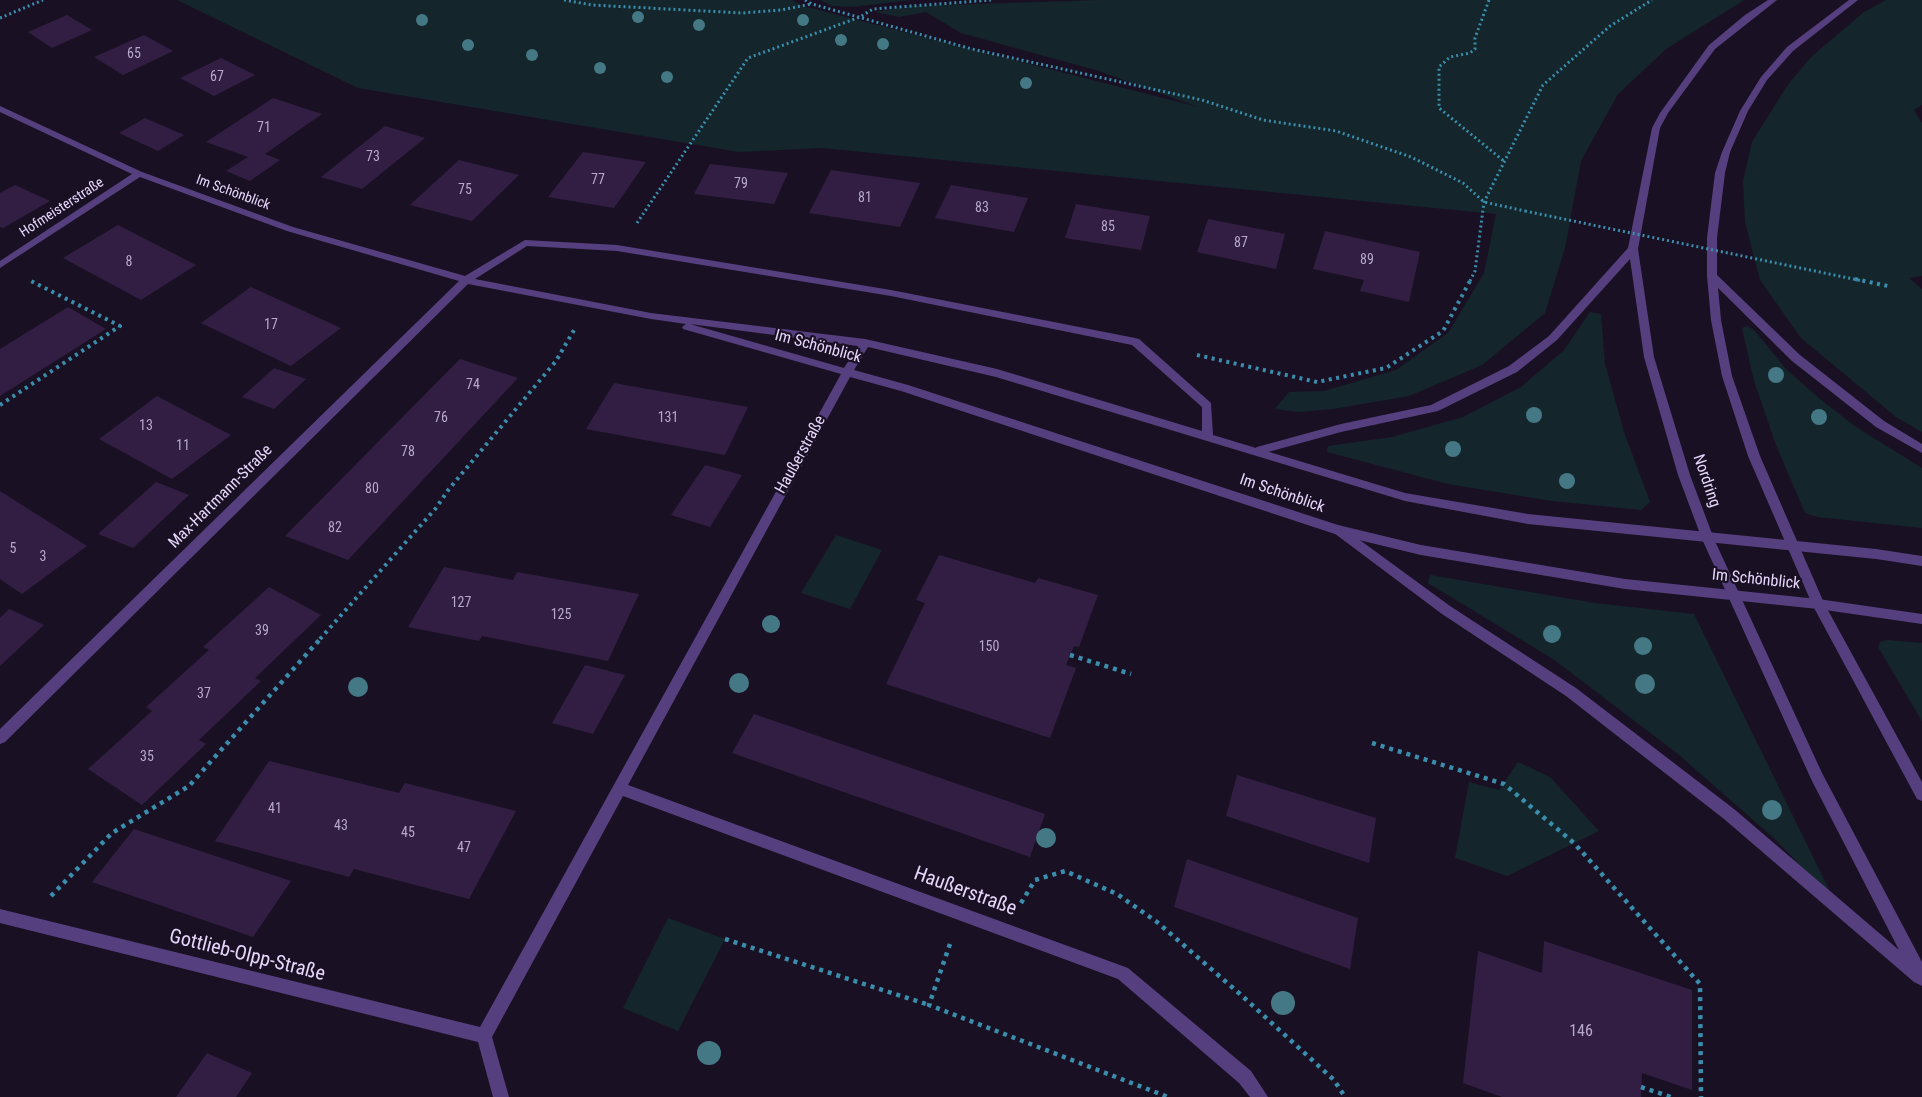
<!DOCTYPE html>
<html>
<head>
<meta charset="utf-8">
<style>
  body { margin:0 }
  canvas { display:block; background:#191023 }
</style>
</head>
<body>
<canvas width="1922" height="1097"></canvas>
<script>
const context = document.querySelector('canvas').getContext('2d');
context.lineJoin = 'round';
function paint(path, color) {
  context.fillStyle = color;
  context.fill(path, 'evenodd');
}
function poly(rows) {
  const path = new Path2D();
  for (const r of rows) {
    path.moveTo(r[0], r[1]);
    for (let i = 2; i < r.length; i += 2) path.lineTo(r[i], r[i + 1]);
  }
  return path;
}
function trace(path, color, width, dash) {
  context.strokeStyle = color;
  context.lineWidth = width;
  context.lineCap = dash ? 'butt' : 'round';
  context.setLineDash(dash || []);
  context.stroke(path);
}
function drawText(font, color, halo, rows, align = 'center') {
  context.font = font + ' "Roboto Condensed",sans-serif';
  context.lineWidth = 4.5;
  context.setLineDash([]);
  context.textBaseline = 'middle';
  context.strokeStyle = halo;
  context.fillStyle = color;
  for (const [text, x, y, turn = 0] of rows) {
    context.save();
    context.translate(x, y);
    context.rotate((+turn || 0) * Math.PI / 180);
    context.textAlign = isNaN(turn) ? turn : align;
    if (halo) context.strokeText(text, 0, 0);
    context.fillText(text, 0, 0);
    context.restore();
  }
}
const green = poly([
  [177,0,792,0,803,6,1198,107,1099,71,961,33,926,12,899,17,875,12,912,6,1101,0,1744,0,1666,49,1618,94,1581,161,1565,248,1545,313,1482,365,1409,396,1333,409,1299,412,1275,409,1289,392,1324,391,1396,370,1448,333,1484,273,1496,214,822,148,739,152,358,88],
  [820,0,911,0,853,7,832,6],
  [1886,0,1922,0,1922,105,1914,110,1922,123,1922,276,1909,278,1922,289,1922,432,1896,417,1801,338,1760,280,1745,222,1743,181,1752,142,1787,86,1811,57,1864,12],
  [1590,312,1601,314,1605,364,1625,435,1650,502,1641,510,1552,501,1448,484,1327,452,1328,446,1392,437,1463,417,1521,387,1564,350],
  [1747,326,1754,330,1787,370,1820,399,1856,427,1922,468,1922,528,1817,517,1805,513,1776,445,1754,381,1742,328],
  [836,535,882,550,850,609,801,593],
  [1430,575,1595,603,1694,614,1835,902,1776,840,1678,754,1553,659,1428,583],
  [1887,640,1922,643,1922,721,1878,647,1880,642],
  [1518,762,1550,777,1599,831,1507,876,1455,858,1469,782,1499,790],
  [668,918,725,939,678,1031,623,1008]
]);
const building = poly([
  [67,15,92,30,52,48,28,32],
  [144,35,173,51,123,75,94,57],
  [221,58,255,75,214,96,180,78],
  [273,98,322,114,265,154,280,160,250,181,226,171,248,157,206,142],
  [145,118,184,135,158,151,119,133],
  [385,126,425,138,362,189,321,177],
  [583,152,646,162,614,208,548,197],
  [459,160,519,175,472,221,410,205],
  [710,164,788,173,774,204,694,194],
  [831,170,920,183,900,227,809,213],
  [15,185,50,201,3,228,0,227,0,193],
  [951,185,1028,198,1014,232,935,218],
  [1076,204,1150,216,1141,250,1065,238],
  [1208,219,1285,234,1276,269,1197,252],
  [118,225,196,265,141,300,63,258],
  [1325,231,1420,252,1409,302,1360,291,1364,280,1313,269],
  [251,287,341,328,291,366,201,323],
  [68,307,106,329,0,396,0,349],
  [460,359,518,378,348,560,285,536],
  [274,368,306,379,274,409,242,397],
  [614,383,748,407,725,455,586,429],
  [157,396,231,435,172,479,99,439],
  [705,465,742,475,710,527,671,515],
  [156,482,189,495,133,548,98,534],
  [0,491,87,546,22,594,0,579],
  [939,555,1035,583,1038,578,1098,595,1079,647,1074,646,1066,665,1076,668,1050,738,886,684,925,603,916,600],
  [444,567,513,580,517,572,639,594,608,661,482,636,479,641,408,627],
  [269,587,321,615,255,678,261,681,199,740,206,744,142,805,88,769,152,711,146,707,209,650,203,647],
  [9,609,44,625,0,666,0,618],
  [585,665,625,675,593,734,552,723],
  [754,714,1045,814,1030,857,732,753],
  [269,761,399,793,405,783,516,811,469,899,354,869,349,877,215,841],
  [1237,775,1376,818,1369,863,1226,816],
  [134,829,291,881,253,937,92,882],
  [1187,859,1358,918,1350,969,1174,907],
  [1544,941,1692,990,1692,1090,1642,1073,1641,1097,1502,1097,1463,1083,1478,951,1542,973],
  [207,1053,252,1073,236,1097,176,1097]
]);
const pathFar2 = poly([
  [564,0,592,5,742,13,781,10,811,4],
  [805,0,812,4,972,49,1202,100,1263,120,1336,131,1411,157,1463,183,1484,202,1525,211],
  [1489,0,1475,38,1475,49,1470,53,1450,57,1439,67,1439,108,1505,162],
  [0,18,43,0],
  [637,223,748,58,860,17,873,9,991,0],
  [1470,281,1475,271,1484,202,1543,85,1610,26,1652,0]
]);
const pathFar1 = poly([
  [1197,355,1317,382,1386,368,1443,331,1471,279],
  [0,405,120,326,29,280],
  [320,639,436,508,449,489,556,361,574,330]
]);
const path = poly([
  [1070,655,1131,674],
  [1372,743,1504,784,1574,843,1700,984,1701,1097],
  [51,896,112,833,189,786,321,638],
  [1021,903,1035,880,1065,871,1117,894,1157,922,1240,994,1334,1080,1345,1097],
  [725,939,929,1005],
  [950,944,929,1005,1168,1097],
  [1641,1087,1671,1097]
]);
const minor = poly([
  [0,106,142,172,293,227,465,276,525,240,617,245,891,290,1135,338,1139,339,1211,403,1213,435,1405,493,1528,514,1876,549,1922,556,1922,566,1876,559,1528,524,1405,501,996,377,868,347,854,370,908,385,1338,525,1421,545,1625,579,1818,599,1922,614,1922,624,1818,609,1625,589,1421,555,1338,535,901,391,850,377,628,785,1128,968,1251,1071,1268,1097,1250,1097,1239,1083,1118,979,623,796,492,1037,509,1097,493,1097,478,1042,0,923,0,909,480,1027,841,374,683,329,682,327,686,324,651,319,468,284,5,742,0,744,0,729,459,281,287,231,140,177,0,268,0,261,132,174,0,112,0,106],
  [527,246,617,251,891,296,1132,345,1202,407,1202,431,997,369,865,339,651,313,475,279,527,246],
  [690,324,858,346,844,368,690,324]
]);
const tertiary = poly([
  [1768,0,1777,0,1715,49,1668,113,1660,128,1638,249,1654,357,1690,475,1714,539,1822,773,1922,962,1922,986,1914,982,1724,819,1566,696,1442,614,1334,533,1332,530,1334,527,1342,527,1450,606,1576,688,1734,809,1899,950,1812,781,1702,539,1678,475,1644,357,1630,259,1557,340,1517,372,1438,411,1341,432,1257,455,1251,451,1257,447,1341,424,1431,405,1509,366,1549,336,1628,248,1652,128,1660,113,1709,45,1745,15,1768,0],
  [1849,0,1858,0,1793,51,1767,80,1748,111,1730,152,1725,173,1717,238,1717,275,1800,355,1884,421,1922,444,1922,453,1876,427,1792,361,1718,288,1721,320,1732,376,1760,456,1824,603,1922,782,1922,801,1917,799,1812,604,1748,456,1722,376,1711,320,1707,276,1707,238,1715,173,1722,152,1740,111,1761,77,1787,47,1849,0]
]);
const pathBridgeFar1 = poly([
  [1525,211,1863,281]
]);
const pathBridge = poly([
  [1855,279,1888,286]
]);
const trees = [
  [638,17,6],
  [422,20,6],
  [803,20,6],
  [699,25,6],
  [841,40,6],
  [883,44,6],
  [468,45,6],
  [532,55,6],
  [600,68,6],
  [667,77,6],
  [1026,83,6],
  [1776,375,8],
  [1534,415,8],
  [1819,417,8],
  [1453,449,8],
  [1567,481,8],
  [771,624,9],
  [1552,634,9],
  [1643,646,9],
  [739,683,10],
  [1645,684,10],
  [358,687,10],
  [1772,810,10],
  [1046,838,10],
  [1283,1003,12],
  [709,1053,12]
];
const numberNames = [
  ["65",134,54],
  ["67",217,77],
  ["71",264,128],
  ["73",373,157],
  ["77",598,180],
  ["79",741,184],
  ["75",465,190],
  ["81",865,198],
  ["83",982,208],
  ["85",1108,227],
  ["87",1241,243],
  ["89",1367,260],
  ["8",129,262],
  ["17",271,325],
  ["74",473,385],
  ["76",441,418],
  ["131",668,418],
  ["13",146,426],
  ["11",183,446],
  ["78",408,452],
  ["80",372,489],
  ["82",335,528],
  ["5",13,549],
  ["3",43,557],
  ["127",461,603],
  ["125",561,615],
  ["39",262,631],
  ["150",989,647],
  ["37",204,694],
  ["35",147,757],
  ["41",275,809],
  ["43",341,826],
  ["45",408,833],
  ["47",464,848]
];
const farStreetnames = [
  ["Im Schönblick",233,193,20],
  ["Hofmeisterstraße",62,208,-33]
];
const streetNames = [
  ["Im Schönblick",818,347,15],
  ["Haußerstraße",801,455,-61],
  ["Nordring",1706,481,71],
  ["Im Schönblick",1282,494,19],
  ["Max-Hartmann-Straße",221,497,-45],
  ["Im Schönblick",1756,580,6]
];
const nearNumbernames = [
  ["146",1581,1032]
];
const nearStreetnames = [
  ["Haußerstraße",965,892,20],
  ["Gottlieb-Olpp-Straße",247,956,14]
];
paint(green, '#14252c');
paint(building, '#311e42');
trace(pathFar2, '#3a8eac', 3, [2, 3]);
trace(pathFar1, '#3a8eac', 4, [3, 4.5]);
trace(path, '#3a8eac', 4.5, [4, 5]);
paint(minor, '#563f7e');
paint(tertiary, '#563f7e');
trace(pathBridgeFar1, '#3a8eac', 3, [2, 3]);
trace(pathBridge, '#3a8eac', 4, [3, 4.5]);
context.fillStyle = '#447885';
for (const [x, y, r] of trees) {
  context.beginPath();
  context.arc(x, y, r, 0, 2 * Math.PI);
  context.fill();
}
drawText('14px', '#b9a8cd', null, numberNames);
drawText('14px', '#e6d6fb', '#191023', farStreetnames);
drawText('16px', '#e6d6fb', '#191023', streetNames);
drawText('16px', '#b9a8cd', null, nearNumbernames);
drawText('20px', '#e6d6fb', '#191023', nearStreetnames);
</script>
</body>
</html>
